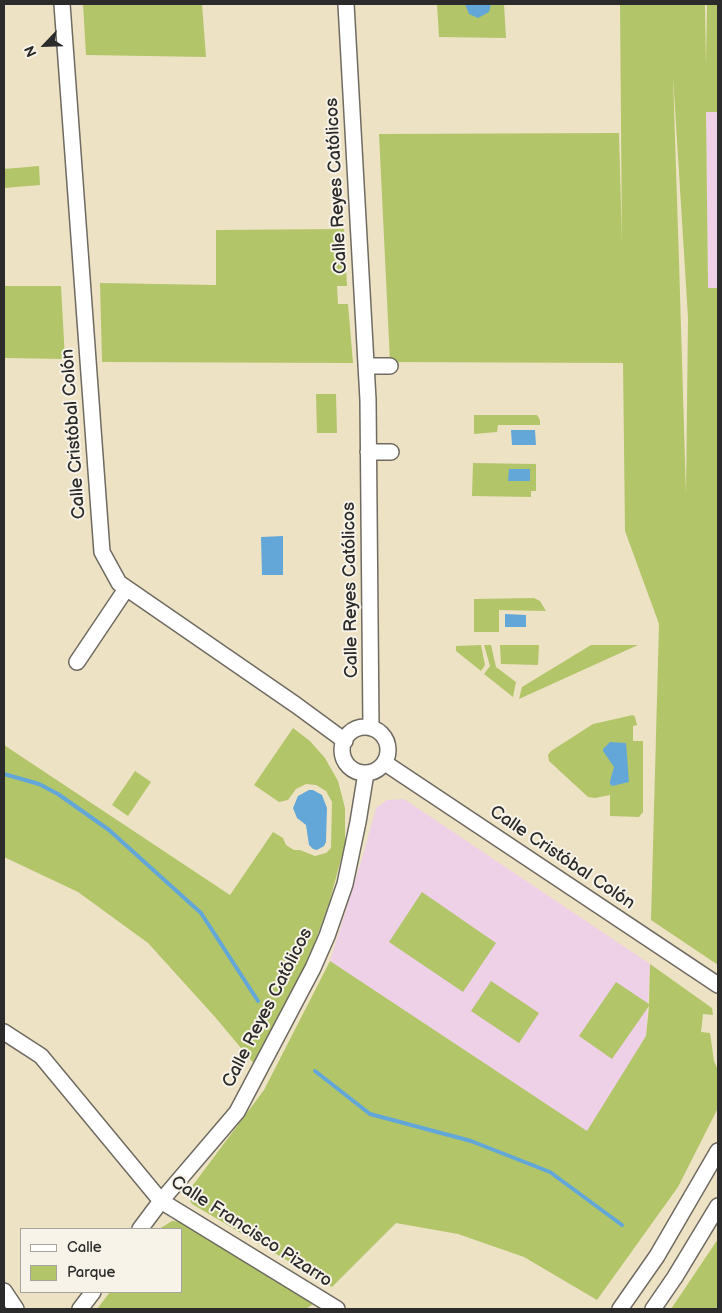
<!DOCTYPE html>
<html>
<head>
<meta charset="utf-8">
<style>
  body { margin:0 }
  #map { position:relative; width:722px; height:1313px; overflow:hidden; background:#eee2c5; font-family:"Balsamiq Sans",sans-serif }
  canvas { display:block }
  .frame { position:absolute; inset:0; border:5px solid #2b2b2b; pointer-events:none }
  .legend { position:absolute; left:20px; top:1228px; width:162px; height:65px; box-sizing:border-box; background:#f7f3e8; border:1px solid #a5a39c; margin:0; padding:6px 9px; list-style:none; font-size:15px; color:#2b2b2b }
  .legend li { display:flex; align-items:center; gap:10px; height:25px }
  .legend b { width:25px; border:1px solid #a5a39c }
  .north { position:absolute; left:20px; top:20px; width:50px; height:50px; -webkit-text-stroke:4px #f7f3e8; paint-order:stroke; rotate:246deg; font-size:14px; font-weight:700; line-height:20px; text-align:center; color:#2b2b2b }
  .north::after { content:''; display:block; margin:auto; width:18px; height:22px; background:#2b2b2b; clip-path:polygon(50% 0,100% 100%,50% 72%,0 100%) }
</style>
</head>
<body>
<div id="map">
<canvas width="722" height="1313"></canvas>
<div class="frame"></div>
<ul class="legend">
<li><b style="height:6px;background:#fff"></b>Calle</li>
<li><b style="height:14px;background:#b2c569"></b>Parque</li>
</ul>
<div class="north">N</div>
</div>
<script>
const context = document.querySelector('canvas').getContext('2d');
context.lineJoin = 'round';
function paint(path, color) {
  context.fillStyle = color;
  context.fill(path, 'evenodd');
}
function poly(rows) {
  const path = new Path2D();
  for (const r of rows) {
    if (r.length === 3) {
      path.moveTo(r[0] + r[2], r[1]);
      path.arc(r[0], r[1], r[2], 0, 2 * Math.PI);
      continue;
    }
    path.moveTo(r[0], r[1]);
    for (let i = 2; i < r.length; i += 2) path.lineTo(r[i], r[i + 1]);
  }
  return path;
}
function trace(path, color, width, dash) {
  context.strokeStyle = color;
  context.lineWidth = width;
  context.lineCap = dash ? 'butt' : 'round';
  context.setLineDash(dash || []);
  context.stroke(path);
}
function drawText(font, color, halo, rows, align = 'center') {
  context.font = font + ' "Balsamiq Sans",sans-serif';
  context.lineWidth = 4;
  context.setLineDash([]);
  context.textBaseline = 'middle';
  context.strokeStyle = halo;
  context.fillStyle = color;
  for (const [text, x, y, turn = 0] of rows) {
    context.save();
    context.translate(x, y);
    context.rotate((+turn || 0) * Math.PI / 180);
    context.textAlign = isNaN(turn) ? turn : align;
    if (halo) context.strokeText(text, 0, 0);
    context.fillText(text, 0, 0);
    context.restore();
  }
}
const built = poly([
  [706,112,718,112,718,288,708,288],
  [404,799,650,964,646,1036,588,1132,330,961,364,852,376,808,387,800]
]);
const green = poly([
  [83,4,202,4,206,57,86,55],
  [437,4,504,4,506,38,439,37],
  [620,4,705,4,706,65,707,4,718,4,718,112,706,112,708,288,718,288,718,965,651,920,659,624,625,531,623,363,390,362,379,134,619,133,622,243],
  [673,76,688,318,686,494,679,261],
  [39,166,40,185,4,188,4,169],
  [344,229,347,286,337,286,338,304,348,304,353,363,102,362,100,283,216,285,216,230],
  [4,286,61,286,65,359,4,358],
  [316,394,336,394,337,433,317,433],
  [474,415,537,415,540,420,540,425,498,425,497,432,474,434],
  [473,463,536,464,536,491,531,491,531,497,472,496],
  [534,598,540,601,546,611,499,610,499,632,474,632,474,599],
  [481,645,485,665,481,671,456,651,456,646],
  [484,645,491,645,496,667,516,682,513,697,484,674,490,666],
  [500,645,539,645,538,665,501,664],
  [591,645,638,645,519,699,522,687],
  [633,715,635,717,637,725,633,726,633,741,643,741,643,812,639,817,610,816,610,795,595,798,588,797,549,761,548,755,551,751,593,724],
  [293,728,310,741,325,758,338,781,345,808,345,844,330,900,313,948,285,1012,256,1066,215,1017,148,943,78,892,4,857,4,745,230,895,273,832,283,838,286,845,294,850,300,850,315,856,326,853,331,848,332,802,326,791,316,785,306,784,296,789,288,800,279,802,254,785],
  [135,771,151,782,128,816,112,805],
  [422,892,496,943,463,992,389,942],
  [330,961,587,1131,646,1036,649,1006,612,1059,579,1036,616,982,649,1004,650,964,712,1008,713,1015,703,1014,701,1032,710,1033,714,1061,718,1070,718,1108,678,1187,597,1300,524,1257,458,1234,396,1223,332,1287,192,1204,188,1197,193,1185,264,1090],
  [491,981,539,1013,519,1043,471,1011],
  [172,1221,183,1222,316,1302,306,1309,97,1309,110,1292,181,1292,181,1229,159,1229],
  [718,1239,718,1309,671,1309]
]);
const water = poly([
  [465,4,491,4,489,12,478,18,469,14],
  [511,430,535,430,536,445,512,445],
  [509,469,530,469,530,481,508,481],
  [283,536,283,575,262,575,261,537],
  [505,614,526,615,526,627,505,627],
  [610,742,626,743,629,782,612,786,610,784,610,781,614,767,603,751,603,749],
  [309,790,313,790,322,795,327,808,326,842,324,846,317,850,313,849,309,845,306,825,297,818,293,808,298,796]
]);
const stream = poly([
  [4,774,39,784,58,794,109,830,201,913,258,1001],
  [315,1071,370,1114,471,1141,550,1172,622,1225]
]);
const minor = poly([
  [62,4,102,552,119,583,296,705,345,741],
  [346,4,368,400,371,728],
  [366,366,390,366],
  [368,452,391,452],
  [77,662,126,589],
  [365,750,23],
  [385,763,718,985],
  [4,1032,41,1056,161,1201,337,1309],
  [140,1229,161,1201,237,1112,313,968,327,936,345,884,358,822,366,773],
  [4,1291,16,1309],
  [80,1309,93,1292],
  [620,1309,657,1256,718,1151],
  [653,1309,675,1277,718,1206]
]);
const streetNames = [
  ["Calle Reyes Católicos",337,186,-93],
  ["Calle Cristóbal Colón",74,434,-94],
  ["Calle Reyes Católicos",351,590,-91],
  ["Calle Cristóbal Colón",562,858,34],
  ["Calle Reyes Católicos",268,1008,-63],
  ["Calle Francisco Pizarro",251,1232,33]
];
paint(built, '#eed0e7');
paint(green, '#b2c569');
paint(water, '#63a7d8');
trace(stream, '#63a7d8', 4);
trace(minor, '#6f6b61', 18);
trace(minor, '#fff', 15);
drawText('18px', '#2b2b2b', '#f7f3e8', streetNames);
</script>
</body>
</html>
